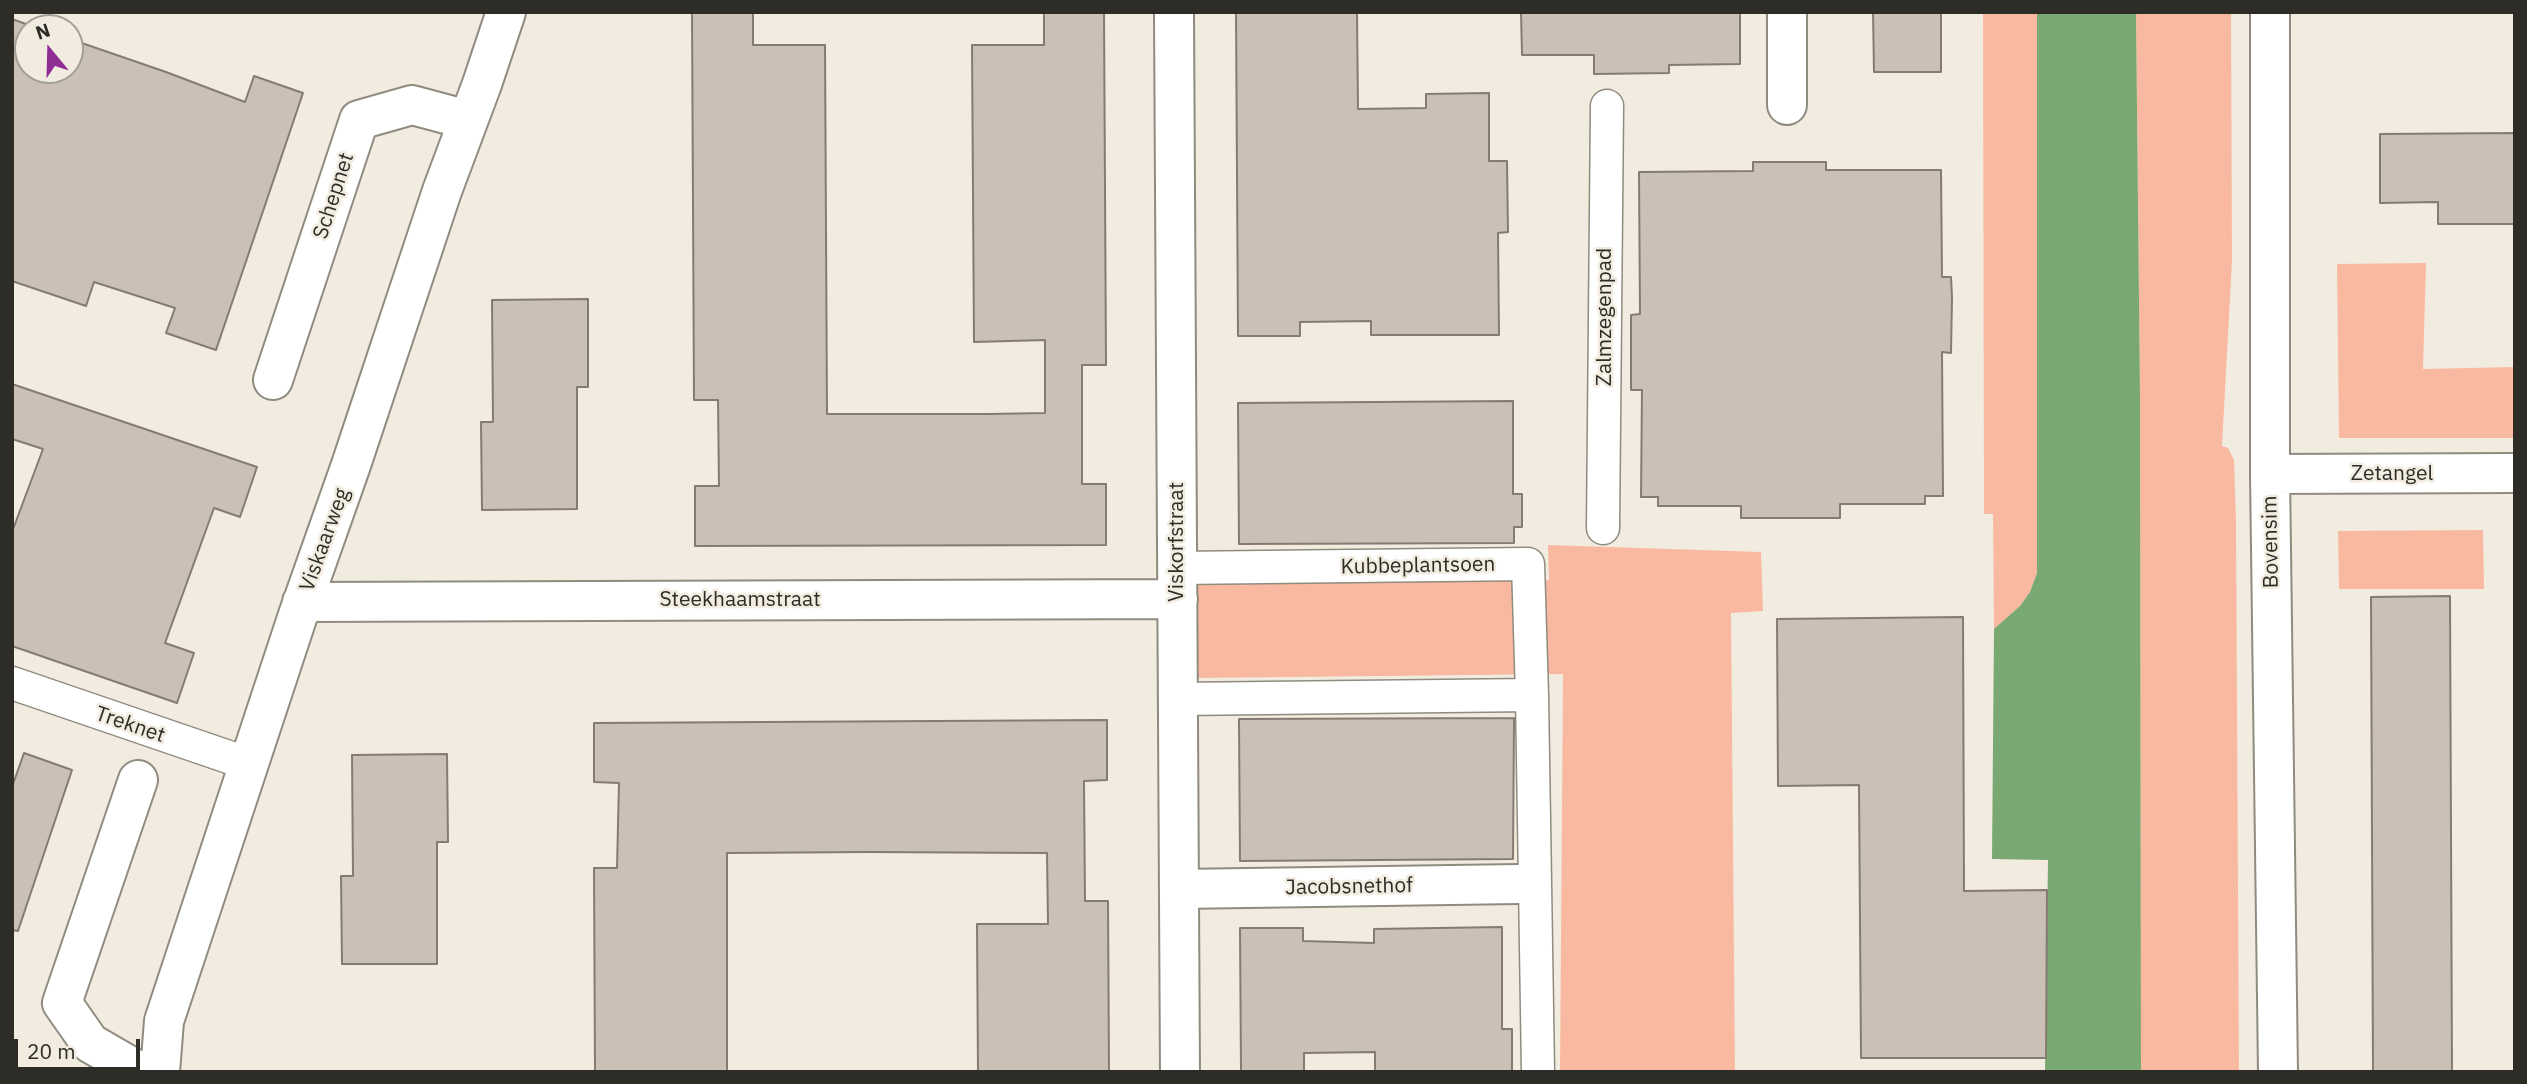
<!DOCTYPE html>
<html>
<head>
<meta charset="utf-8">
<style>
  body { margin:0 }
  #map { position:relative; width:2527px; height:1084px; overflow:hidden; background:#f1ecdf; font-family:"IBM Plex Sans",sans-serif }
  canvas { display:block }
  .frame { position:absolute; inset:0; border:14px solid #2d2c27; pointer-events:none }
  .north { position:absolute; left:14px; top:14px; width:70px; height:70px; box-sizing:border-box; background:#f1ecdf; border:2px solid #a39f95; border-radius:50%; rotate:341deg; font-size:19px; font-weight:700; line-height:28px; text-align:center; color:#2d2c27 }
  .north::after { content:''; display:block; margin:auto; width:24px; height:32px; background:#902d94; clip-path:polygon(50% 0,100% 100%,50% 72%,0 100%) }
  .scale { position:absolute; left:14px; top:1039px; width:126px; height:32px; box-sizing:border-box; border:4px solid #2d2c27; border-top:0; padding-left:9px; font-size:21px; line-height:24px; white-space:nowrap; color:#2d2c27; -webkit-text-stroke:5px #f1ecdf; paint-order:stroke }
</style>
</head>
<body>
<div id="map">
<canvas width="2527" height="1084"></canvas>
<div class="frame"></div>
<div class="north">N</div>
<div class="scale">20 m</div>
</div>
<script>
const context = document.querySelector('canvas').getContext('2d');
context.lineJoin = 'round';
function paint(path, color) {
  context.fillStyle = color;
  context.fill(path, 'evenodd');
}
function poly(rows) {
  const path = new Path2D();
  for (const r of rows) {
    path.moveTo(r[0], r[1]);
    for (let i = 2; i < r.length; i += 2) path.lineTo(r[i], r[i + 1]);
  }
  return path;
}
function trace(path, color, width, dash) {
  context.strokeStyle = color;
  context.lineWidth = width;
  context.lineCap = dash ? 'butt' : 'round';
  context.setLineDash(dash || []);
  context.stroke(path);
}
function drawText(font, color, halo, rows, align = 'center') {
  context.font = font + ' "IBM Plex Sans",sans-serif';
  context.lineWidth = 5;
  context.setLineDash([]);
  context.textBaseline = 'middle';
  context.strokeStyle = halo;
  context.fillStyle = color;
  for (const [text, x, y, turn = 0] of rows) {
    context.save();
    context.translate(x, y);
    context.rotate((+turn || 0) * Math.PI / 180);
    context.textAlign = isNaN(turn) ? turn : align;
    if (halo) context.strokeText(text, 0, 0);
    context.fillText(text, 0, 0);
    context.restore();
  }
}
const green = poly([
  [1983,12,2037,12,2037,573,2030,592,2020,606,1994,629,1993,514,1984,514],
  [2136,12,2231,12,2232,261,2222,446,2228,448,2234,460,2236,521,2239,1072,2141,1072,2140,395],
  [2426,263,2423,369,2515,367,2515,438,2339,438,2337,264],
  [2483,530,2484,589,2339,589,2338,531],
  [1548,545,1761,552,1763,611,1731,613,1735,1072,1560,1072,1563,674,1197,678,1188,579,1549,580]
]);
const water = poly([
  [2037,12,2136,12,2140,395,2141,1072,2045,1072,2048,860,1992,859,1994,629,2020,606,2030,592,2037,573]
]);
const building = poly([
  [692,12,753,12,753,45,825,45,827,414,989,414,1045,413,1045,340,974,342,972,45,1044,45,1044,12,1104,12,1106,365,1082,365,1082,484,1106,484,1106,545,695,546,695,486,719,486,718,400,694,400,692,12],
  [1236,12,1357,12,1358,109,1426,108,1426,94,1489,93,1489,161,1507,161,1508,232,1498,233,1499,335,1371,335,1371,321,1300,322,1300,336,1238,336,1236,12],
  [1521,12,1740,12,1740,64,1669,65,1669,73,1594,74,1594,55,1522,55,1521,12],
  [1873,12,1941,12,1941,72,1874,72,1873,12],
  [12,19,37,28,28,28,28,70,70,70,70,39,166,72,245,102,254,76,303,93,216,350,166,333,175,308,94,282,86,306,12,281,12,19],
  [2515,133,2515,224,2438,224,2438,202,2380,203,2380,134,2515,133],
  [1753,162,1826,162,1826,170,1941,170,1942,277,1951,277,1952,297,1951,353,1942,352,1943,496,1925,496,1925,504,1840,504,1840,518,1741,518,1741,506,1658,506,1658,497,1641,497,1642,390,1631,390,1631,315,1640,314,1639,172,1753,171,1753,162],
  [588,299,588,387,577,387,577,509,482,510,481,422,493,422,492,300,588,299],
  [12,384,257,467,240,517,214,508,165,643,194,653,177,703,12,646,12,532,43,449,12,439,12,384],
  [1513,401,1513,494,1522,494,1522,527,1514,527,1514,543,1239,544,1238,403,1513,401],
  [2450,596,2452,1072,2373,1072,2371,597,2450,596],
  [1963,617,1964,891,2047,890,2046,1058,1861,1058,1859,785,1778,786,1777,619,1963,617],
  [1514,718,1513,859,1240,861,1239,719,1514,718],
  [1107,720,1107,780,1084,781,1085,901,1108,901,1109,1072,978,1072,977,924,1048,924,1047,853,868,852,727,853,727,1072,595,1072,594,868,617,868,619,783,594,782,594,723,1107,720],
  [24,753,72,770,18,931,12,930,12,787,24,753],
  [447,754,448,842,437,842,437,964,342,964,341,876,353,876,352,755,447,754],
  [1502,927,1502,1029,1512,1029,1512,1072,1375,1072,1375,1052,1304,1053,1304,1072,1241,1072,1240,928,1303,928,1303,941,1374,943,1374,929,1502,927]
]);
const pedestrian = poly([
  [1603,528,1607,106],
  [1177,568,1528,564,1532,695,1178,699],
  [12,683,249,764],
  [1532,695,1538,1072]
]);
const minor = poly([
  [1174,12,1180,1072],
  [2270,12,2270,474,2278,1072],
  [1787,105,1787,12],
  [273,380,359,120,412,105,468,120],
  [2270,474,2515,473],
  [302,602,1178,599],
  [138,780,62,1003,90,1043,140,1072],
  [1179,889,1519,884],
  [160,1072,164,1021,298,615,351,465,442,191,482,84,506,12]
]);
const streetNames = [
  ["Schepnet",334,196,-72],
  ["Zalmzegenpad",1605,317,-90],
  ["Zetangel",2392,474],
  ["Viskaarweg",325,540,-70],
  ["Viskorfstraat",1177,542,-90],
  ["Bovensim",2271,542,-91],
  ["Kubbeplantsoen",1418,566,-1],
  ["Steekhaamstraat",740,600],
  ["Treknet",130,725,19],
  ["Jacobsnethof",1349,887,-1]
];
paint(green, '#f9b9a1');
paint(water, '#7aa873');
paint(building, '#cbc0b6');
trace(building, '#857b72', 2);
trace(pedestrian, '#8f8b7f', 35);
trace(minor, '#8f8b7f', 42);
trace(pedestrian, '#fff', 32);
trace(minor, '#fff', 38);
drawText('21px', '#2d2c27', '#f1ecdf', streetNames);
</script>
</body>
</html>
